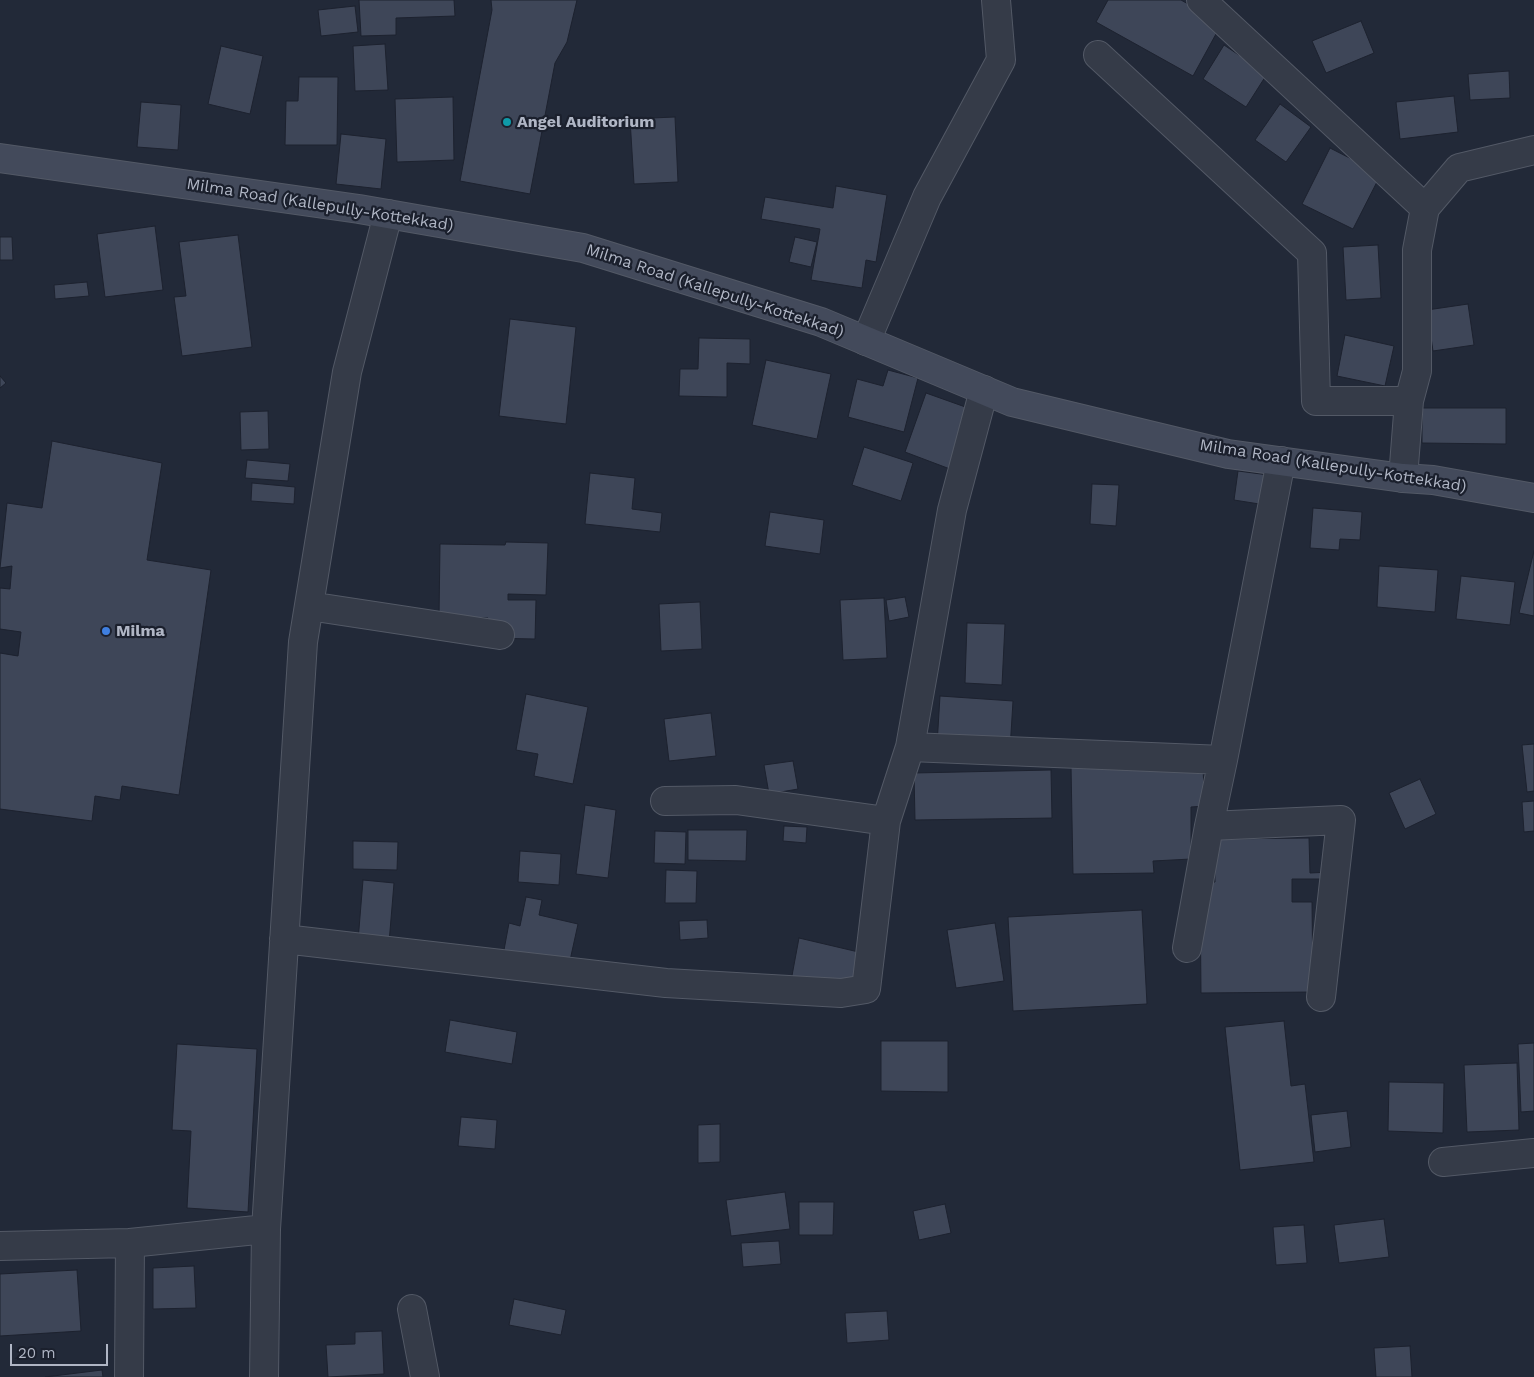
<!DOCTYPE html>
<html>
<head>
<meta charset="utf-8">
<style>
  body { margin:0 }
  #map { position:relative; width:1534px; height:1377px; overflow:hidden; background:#222938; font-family:"Work Sans",sans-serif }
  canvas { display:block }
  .scale { position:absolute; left:10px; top:1344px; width:98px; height:22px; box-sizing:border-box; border:2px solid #b0b6c5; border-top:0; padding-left:6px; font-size:15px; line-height:18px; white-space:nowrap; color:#b0b6c5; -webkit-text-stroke:4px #1b202d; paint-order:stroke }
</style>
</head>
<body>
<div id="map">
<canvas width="1534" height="1377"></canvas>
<div class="scale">20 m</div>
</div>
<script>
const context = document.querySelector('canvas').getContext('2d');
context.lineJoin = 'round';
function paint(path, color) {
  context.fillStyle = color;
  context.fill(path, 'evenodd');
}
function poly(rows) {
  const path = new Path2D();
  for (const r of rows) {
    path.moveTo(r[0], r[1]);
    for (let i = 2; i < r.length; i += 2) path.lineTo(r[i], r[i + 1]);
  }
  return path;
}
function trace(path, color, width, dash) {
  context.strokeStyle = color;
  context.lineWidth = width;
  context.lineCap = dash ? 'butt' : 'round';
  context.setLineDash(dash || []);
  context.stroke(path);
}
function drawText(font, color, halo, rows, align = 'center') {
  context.font = font + ' "Work Sans",sans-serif';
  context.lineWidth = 4.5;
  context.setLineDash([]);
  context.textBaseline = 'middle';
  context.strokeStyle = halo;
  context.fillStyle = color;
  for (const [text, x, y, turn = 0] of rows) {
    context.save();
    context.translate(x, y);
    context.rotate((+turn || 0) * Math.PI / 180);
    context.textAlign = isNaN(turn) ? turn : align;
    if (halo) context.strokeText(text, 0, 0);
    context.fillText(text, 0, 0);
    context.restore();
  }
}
const building = poly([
  [359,0,454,0,455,16,396,18,396,35,361,36,359,0],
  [491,0,577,0,567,42,555,63,530,194,460,181,492,10,491,0],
  [1108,0,1181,0,1222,23,1193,76,1096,22,1108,0],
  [355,6,358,32,321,36,318,10,355,6],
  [1361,21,1374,53,1326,73,1312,41,1361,21],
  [385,44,388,90,355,91,353,46,385,44],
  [1224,45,1267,74,1246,107,1203,79,1224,45],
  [221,46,263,56,250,114,208,104,221,46],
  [1509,71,1510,98,1470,100,1468,74,1509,71],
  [299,77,338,77,337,145,285,145,286,101,298,101,299,77],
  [1454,96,1458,132,1400,139,1396,102,1454,96],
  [453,97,454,160,397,162,395,99,453,97],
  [141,102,181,105,178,150,137,147,141,102],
  [1280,104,1311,127,1286,162,1255,140,1280,104],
  [675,117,678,182,634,184,630,119,675,117],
  [341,134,386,139,381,189,336,184,341,134],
  [1330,148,1381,174,1353,229,1302,204,1330,148],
  [836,186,887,195,876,262,866,260,862,288,811,280,820,229,761,219,765,197,833,208,836,186],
  [155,226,163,290,105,297,97,234,155,226],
  [238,235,252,347,182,356,174,297,186,296,179,242,238,235],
  [0,237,12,237,13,260,0,260,0,237],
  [795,237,817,242,811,267,789,262,795,237],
  [1378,245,1381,298,1346,300,1343,247,1378,245],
  [87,282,89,296,55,299,54,285,87,282],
  [1468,304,1474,345,1433,351,1427,310,1468,304],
  [510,319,576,327,566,424,499,416,510,319],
  [1345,335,1394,346,1385,386,1337,376,1345,335],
  [699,338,750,339,750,364,727,363,727,397,679,396,680,369,698,369,699,338],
  [766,360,831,374,817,439,752,425,766,360],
  [888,370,918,378,904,432,848,417,857,379,883,386,888,370],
  [0,376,6,383,0,388,0,376],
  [926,393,971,409,950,469,905,452,926,393],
  [1422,408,1506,408,1506,444,1422,443,1422,408],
  [268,411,269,449,241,450,240,412,268,411],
  [52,441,162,463,147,560,211,570,179,795,122,786,120,800,95,796,92,821,0,809,0,653,18,656,21,632,0,629,0,588,10,589,12,566,0,568,7,503,42,508,52,441],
  [864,447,913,463,901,501,852,485,864,447],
  [247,460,290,464,288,481,245,478,247,460],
  [1238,471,1276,476,1272,506,1234,500,1238,471],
  [590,473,635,478,632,509,662,513,660,532,585,524,590,473],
  [252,483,295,487,294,504,251,501,252,483],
  [1092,484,1119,485,1116,526,1090,524,1092,484],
  [1313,508,1362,512,1360,540,1340,539,1339,550,1310,548,1313,508],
  [770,512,824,520,820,554,765,546,770,512],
  [506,542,548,543,546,595,508,594,508,600,536,600,535,639,488,638,488,618,439,617,440,544,505,545,506,542],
  [1534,551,1534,616,1519,613,1534,551],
  [1379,566,1438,570,1435,612,1377,607,1379,566],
  [1461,576,1515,582,1510,625,1456,619,1461,576],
  [905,597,909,617,889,621,886,600,905,597],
  [884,598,887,658,843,660,840,600,884,598],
  [700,602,702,649,661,651,659,604,700,602],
  [967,623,1005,624,1002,685,965,683,967,623],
  [526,694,588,707,573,784,534,776,538,754,516,750,526,694],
  [940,696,1013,701,1010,750,937,745,940,696],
  [711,713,716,756,669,761,664,719,711,713],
  [1534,744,1534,791,1527,792,1522,745,1534,744],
  [793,761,798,789,769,794,764,765,793,761],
  [1071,766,1203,769,1205,806,1191,807,1191,859,1153,861,1154,873,1073,874,1071,766],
  [1051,770,1052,818,915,820,914,773,1051,770],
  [1420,779,1436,814,1405,829,1389,793,1420,779],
  [1534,801,1534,831,1524,832,1522,802,1534,801],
  [585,805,616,810,608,878,576,874,585,805],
  [784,826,807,827,806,843,783,841,784,826],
  [688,830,747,830,746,861,688,860,688,830],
  [655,831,686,832,685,864,654,863,655,831],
  [1309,838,1310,873,1331,872,1331,879,1292,879,1292,902,1312,902,1313,992,1201,993,1200,884,1215,882,1214,839,1309,838],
  [353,841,398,842,397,870,353,869,353,841],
  [520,851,561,854,559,885,518,882,520,851],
  [666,870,697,871,696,903,665,903,666,870],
  [363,880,394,883,389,943,358,941,363,880],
  [526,897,542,900,539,915,578,924,569,965,504,950,509,923,520,926,526,897],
  [1142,910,1147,1004,1013,1011,1008,917,1142,910],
  [707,920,708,938,680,940,679,921,707,920],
  [995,923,1004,981,956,988,947,930,995,923],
  [799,938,867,954,858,996,791,981,799,938],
  [450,1020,517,1032,512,1064,445,1052,450,1020],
  [1284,1021,1291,1086,1305,1084,1314,1162,1240,1170,1225,1027,1284,1021],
  [881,1041,948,1041,948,1092,881,1091,881,1041],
  [1534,1043,1534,1111,1521,1112,1518,1044,1534,1043],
  [177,1044,257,1049,248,1212,187,1208,191,1131,172,1130,177,1044],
  [1517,1063,1519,1130,1467,1132,1464,1065,1517,1063],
  [1389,1082,1444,1083,1443,1133,1388,1131,1389,1082],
  [1347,1111,1351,1147,1315,1152,1311,1115,1347,1111],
  [461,1117,497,1120,495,1149,458,1146,461,1117],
  [720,1124,720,1162,698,1163,698,1125,720,1124],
  [785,1192,790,1229,731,1236,726,1200,785,1192],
  [799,1202,834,1202,833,1235,799,1235,799,1202],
  [945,1204,951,1233,919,1240,913,1211,945,1204],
  [1384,1219,1389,1257,1339,1263,1334,1225,1384,1219],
  [1304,1225,1307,1263,1276,1265,1273,1227,1304,1225],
  [779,1241,781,1264,743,1267,741,1243,779,1241],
  [194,1266,196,1308,153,1309,153,1268,194,1266],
  [77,1270,81,1331,0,1336,0,1274,77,1270],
  [514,1299,566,1310,561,1335,509,1325,514,1299],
  [887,1311,889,1340,847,1343,845,1313,887,1311],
  [382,1331,384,1374,328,1377,326,1345,355,1344,355,1332,382,1331],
  [1410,1346,1412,1377,1376,1377,1374,1348,1410,1346],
  [102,1370,103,1377,45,1377,102,1370]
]);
const minor = poly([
  [1201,0,1425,208,1459,168,1534,150],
  [1098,55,1312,253,1316,401,1409,401],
  [866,341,927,197,1001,60,996,0],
  [1403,478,1409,401,1417,371,1417,250,1425,208],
  [309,606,500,635],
  [910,747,1223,760,1281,461],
  [665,801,736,800,886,821],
  [1209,826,1341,820,1321,997],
  [284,939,666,983,841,993,866,989,886,821,910,747,952,510,984,390],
  [1187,948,1209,826,1223,760],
  [1443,1162,1534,1153],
  [0,1246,130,1243],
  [412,1309,425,1377],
  [129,1377,130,1243,266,1229,303,642,347,372,388,214],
  [264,1377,266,1229]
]);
const secondary = poly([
  [0,158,359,209,583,248,821,322,1012,402,1228,454,1403,478,1433,480,1534,498]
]);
const markers = [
  [507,122,5,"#0f9aa8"],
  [106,631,5,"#3f7fe0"]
];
const poiNames = [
  ["Angel Auditorium",517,122],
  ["Milma",116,631]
];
const streetNames = [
  ["Milma Road (Kallepully-Kottekkad)",320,205,9],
  ["Milma Road (Kallepully-Kottekkad)",715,291,18],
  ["Milma Road (Kallepully-Kottekkad)",1333,466,9]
];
paint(building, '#3e4658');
trace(building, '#1d222f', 1);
trace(minor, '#535966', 30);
trace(secondary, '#535966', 30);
trace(minor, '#353b48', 28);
trace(secondary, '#434a5b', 28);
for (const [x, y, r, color] of markers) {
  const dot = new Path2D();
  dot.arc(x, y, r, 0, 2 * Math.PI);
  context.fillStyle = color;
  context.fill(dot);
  trace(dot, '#1b202d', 2);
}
drawText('bold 16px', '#b0b6c5', '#1b202d', poiNames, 'left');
drawText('16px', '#b0b6c5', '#1b202d', streetNames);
</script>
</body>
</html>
